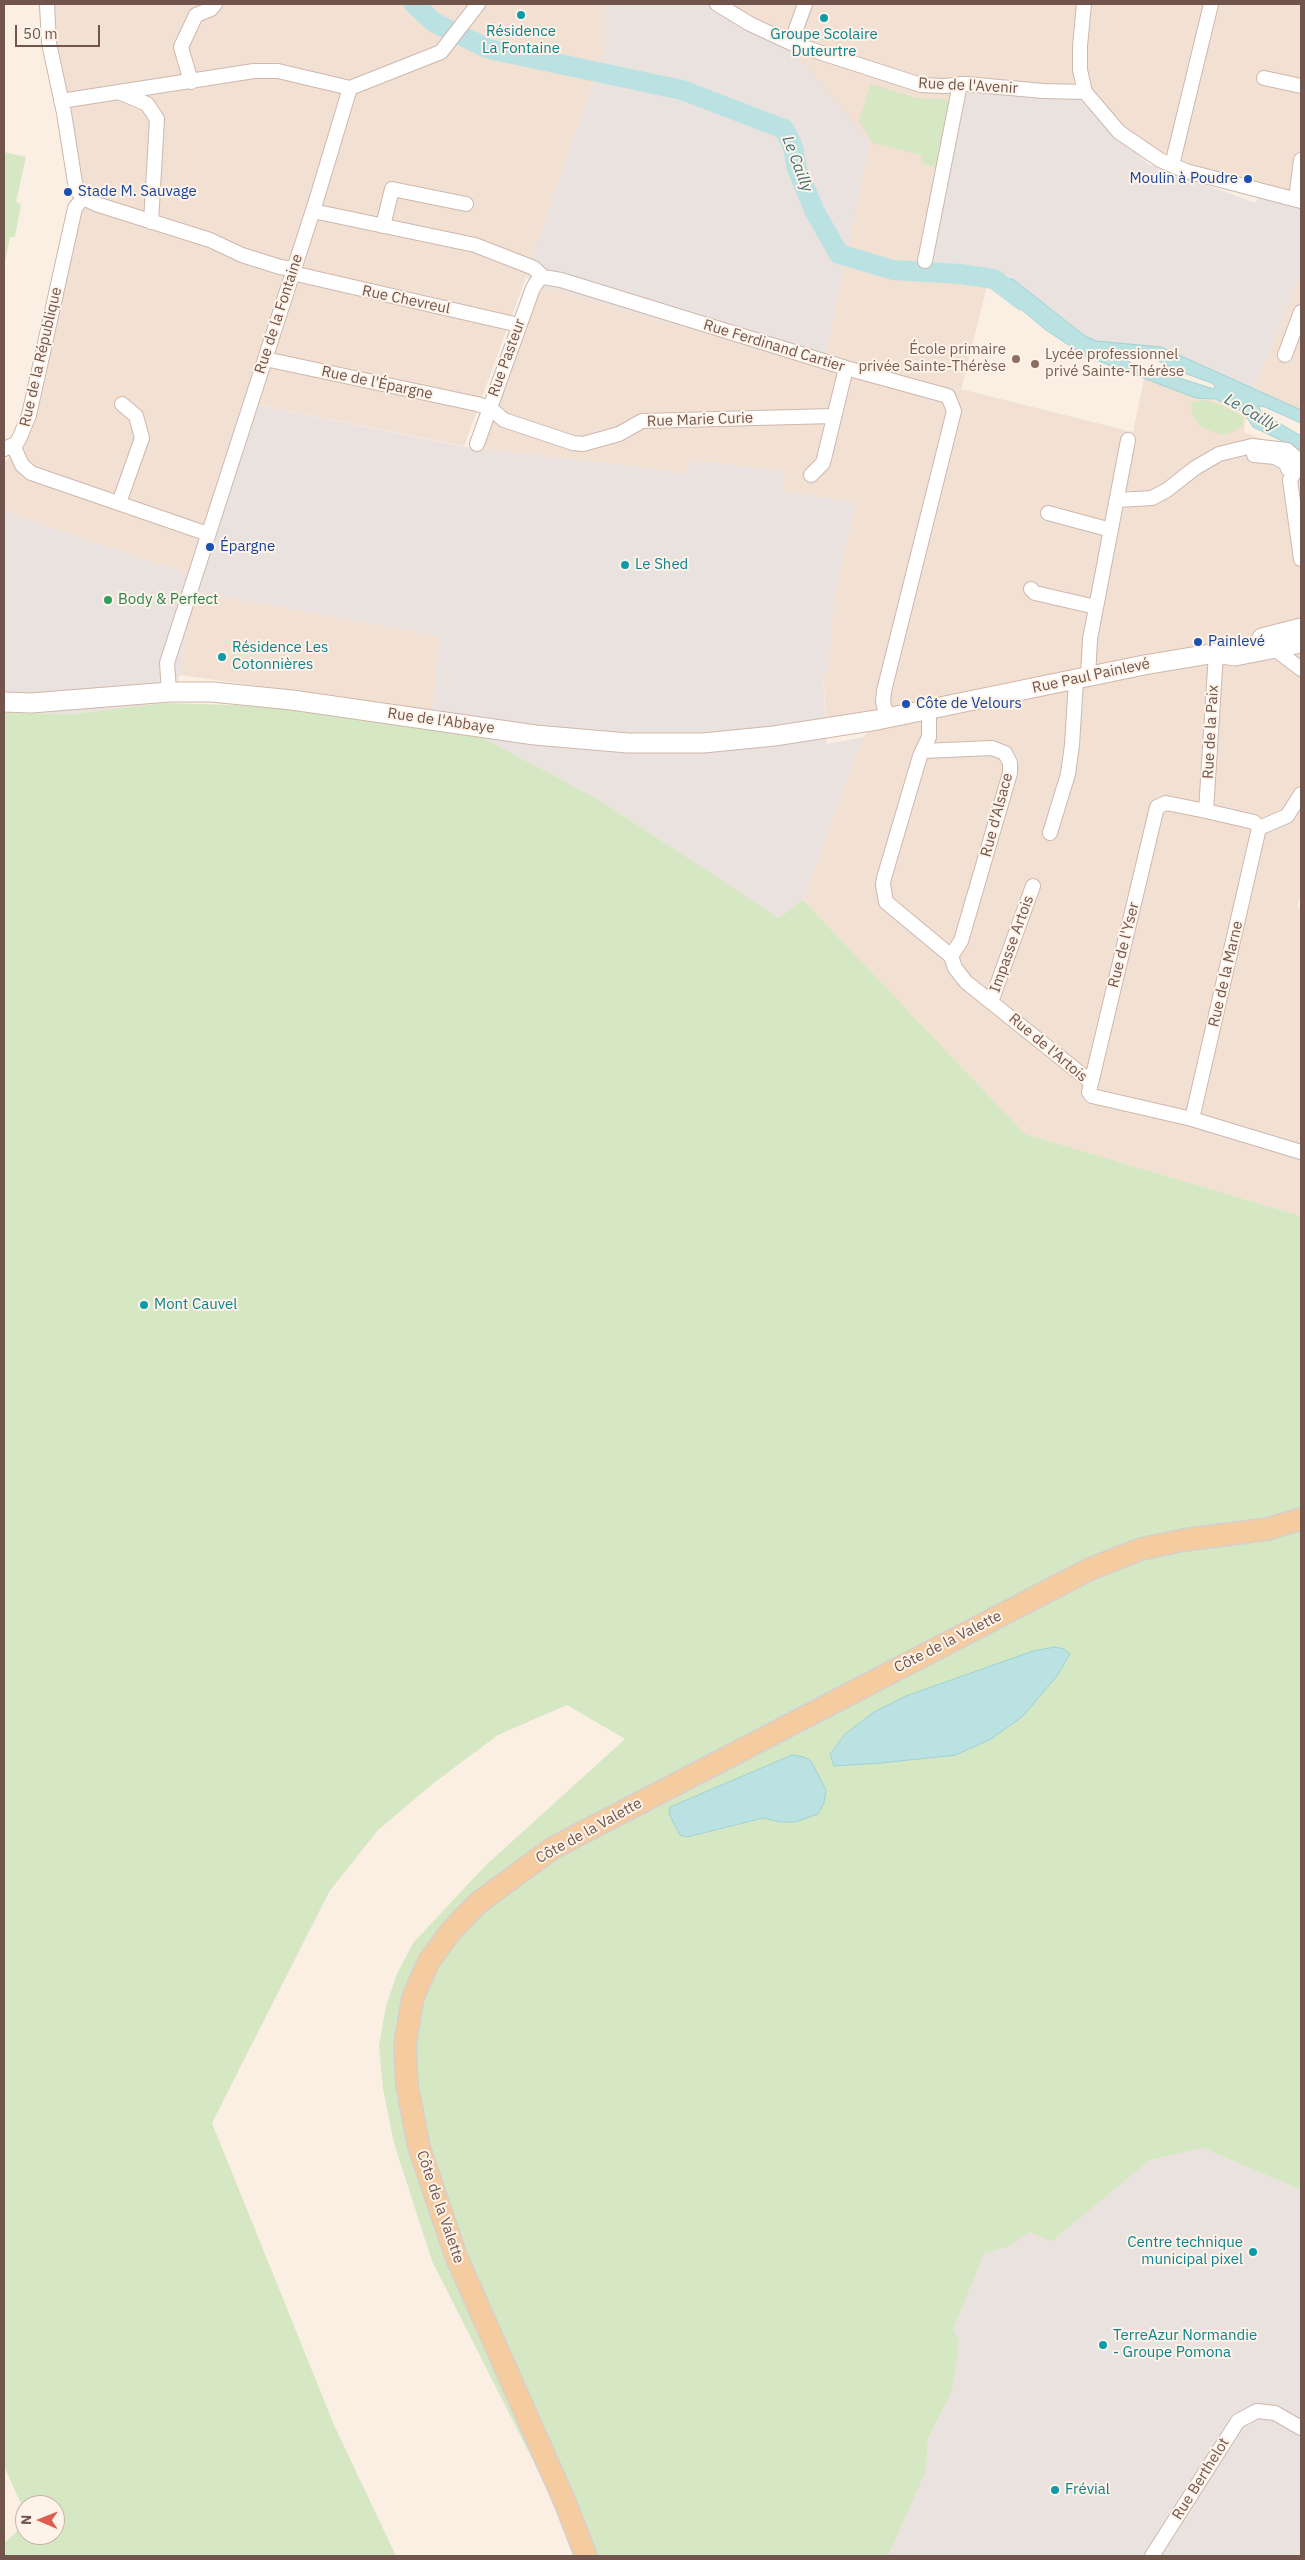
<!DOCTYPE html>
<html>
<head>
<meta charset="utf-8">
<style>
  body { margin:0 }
  #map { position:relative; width:1305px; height:2560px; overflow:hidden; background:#fbefe4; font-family:"IBM Plex Sans",sans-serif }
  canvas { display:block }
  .frame { position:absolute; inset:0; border:5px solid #71544b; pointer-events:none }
  .north { position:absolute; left:15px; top:2495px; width:50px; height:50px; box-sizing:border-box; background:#fef3e9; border:1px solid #c6b3aa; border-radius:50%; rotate:271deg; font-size:14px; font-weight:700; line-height:20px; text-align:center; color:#71544b }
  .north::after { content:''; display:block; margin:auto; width:18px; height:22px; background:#dd5e50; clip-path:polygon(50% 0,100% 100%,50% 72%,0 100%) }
  .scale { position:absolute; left:15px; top:25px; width:85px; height:22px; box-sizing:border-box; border:2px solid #71544b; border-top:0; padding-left:6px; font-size:15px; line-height:18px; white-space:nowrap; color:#71544b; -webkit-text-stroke:4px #fef3e9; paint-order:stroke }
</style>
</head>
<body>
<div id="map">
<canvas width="1305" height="2560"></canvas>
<div class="frame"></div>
<div class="north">N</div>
<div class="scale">50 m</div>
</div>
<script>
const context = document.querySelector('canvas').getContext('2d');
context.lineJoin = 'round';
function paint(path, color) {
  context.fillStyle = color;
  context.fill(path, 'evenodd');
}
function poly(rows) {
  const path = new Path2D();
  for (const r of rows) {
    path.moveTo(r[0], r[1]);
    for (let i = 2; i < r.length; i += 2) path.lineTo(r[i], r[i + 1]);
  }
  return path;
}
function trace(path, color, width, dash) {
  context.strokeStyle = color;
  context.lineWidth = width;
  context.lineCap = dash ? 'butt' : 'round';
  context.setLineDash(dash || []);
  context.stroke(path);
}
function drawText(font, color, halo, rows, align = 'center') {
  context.font = font + ' "IBM Plex Sans",sans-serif';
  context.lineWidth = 4;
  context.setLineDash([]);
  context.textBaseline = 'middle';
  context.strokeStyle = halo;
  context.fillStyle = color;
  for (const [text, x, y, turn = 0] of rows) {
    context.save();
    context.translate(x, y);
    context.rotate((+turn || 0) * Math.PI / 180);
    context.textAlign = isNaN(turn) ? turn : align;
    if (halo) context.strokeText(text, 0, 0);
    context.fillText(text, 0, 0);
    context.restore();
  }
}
const residential = poly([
  [38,4,606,4,605,49,536,250,464,446,254,404,196,592,440,636,432,711,180,675,193,576,4,511,4,463,28,433,80,211,41,30],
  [709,4,1077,4,1073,38,1075,71,1073,85,966,84,925,277,987,286,961,389,1133,432,1144,379,1219,402,1246,416,1244,432,1301,454,1301,892,1297,908,1301,909,1301,1216,1025,1134,803,900,863,737,877,721,827,728,823,674,828,673,834,600,855,503,783,491,785,473,686,474,642,467,471,448,529,282,823,368,786,42],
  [1090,4,1301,4,1301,195,1190,164,1157,150,1134,135,1095,98,1089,89,1085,49],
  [1301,274,1301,411,1254,389]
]);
const industrial = poly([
  [606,4,709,4,786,42,870,142,823,368,529,282,526,275,605,49],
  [973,90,1079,99,1148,164,1256,203,1259,194,1301,208,1301,274,1254,389,1151,346,1096,343,1080,336,1009,276,970,267,928,265,965,95],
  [253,404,471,448,642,467,686,474,692,460,785,472,783,491,856,503,834,600,828,673,823,674,827,744,863,737,803,900,779,918,598,799,432,711,440,636,195,592],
  [4,511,193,576,180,675,165,703,73,714,4,713],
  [1203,2148,1301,2190,1301,2556,888,2556,926,2471,928,2440,952,2391,953,2330,984,2254,1010,2246,1029,2232,1051,2242,1150,2160]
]);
const green = poly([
  [871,84,916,98,953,100,940,169,922,163,921,155,873,143,859,121],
  [4,152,26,157,16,202,21,204,15,237,10,237,4,267],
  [1204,400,1219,404,1244,417,1242,426,1232,432,1221,435,1199,426,1191,410,1192,403],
  [165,703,432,711,598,799,779,918,803,900,1025,1134,1301,1216,1301,2190,1203,2148,1150,2160,1051,2242,1029,2232,1010,2246,984,2254,953,2330,959,2340,952,2391,928,2439,926,2471,888,2556,573,2556,558,2510,432,2261,394,2143,383,2089,379,2045,386,2006,397,1974,413,1943,485,1866,625,1739,567,1705,498,1735,435,1782,378,1830,329,1892,212,2123,334,2425,396,2556,4,2556,4,2543,25,2524,25,2535,55,2535,55,2505,25,2505,25,2513,4,2466,4,713,73,714]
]);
const water = poly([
  [1003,276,1014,280,1085,336,1096,341,1161,347,1301,410,1301,423,1265,407,1258,406,1262,413,1301,436,1301,450,1253,427,1243,412,1215,399,1196,398,1085,356,1046,330,999,291,1003,276],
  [1145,354,1178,371,1212,383,1215,386,1214,389,1154,370,1139,368,1123,358,1123,355,1145,354],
  [1055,1647,1064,1649,1070,1654,1057,1676,1023,1716,991,1739,956,1755,881,1763,834,1766,830,1754,845,1734,874,1712,906,1696,1033,1651,1055,1647],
  [792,1755,804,1757,811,1761,826,1790,824,1803,818,1814,795,1822,780,1822,763,1818,687,1837,680,1835,669,1814,670,1807,792,1755]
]);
const river = poly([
  [414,4,435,23,489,49,682,90,784,129,793,147,797,169,815,212,839,254,893,270,960,274,994,279,1023,301]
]);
const street = poly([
  [47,4,49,43,64,113,76,189,83,198,96,204,210,240,242,255,280,267,294,269],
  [717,4,750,24,791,43,921,85,944,86,966,84,1043,91,1085,92],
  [1084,4,1080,46,1080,70,1085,92,1119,132,1160,160,1186,171,1301,201],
  [791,43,805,4],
  [1264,78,1301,86],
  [191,82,181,47,196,15,211,9,215,4],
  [121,93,147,104,157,119,151,222],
  [61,101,254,71,278,71,350,88],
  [1172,165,1211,4],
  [1296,199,1301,160],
  [313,211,475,245,534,268,543,277,561,280,846,368,948,396,954,411,884,691,883,702,887,717],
  [383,226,392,189,466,204],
  [925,261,960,84],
  [292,273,519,325],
  [1285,355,1301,312],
  [265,359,477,404,490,408,504,420,573,443,583,444,619,434,642,421,833,416],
  [477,444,533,288,539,279,543,277],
  [13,445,22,465,31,473,208,534],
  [4,449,16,444,20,437,29,415,75,208,83,198],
  [1254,455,1275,457,1286,463,1288,469],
  [811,475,823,463,846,368],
  [1118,500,1152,498,1167,490,1195,468,1219,454,1252,446,1287,450,1294,456,1297,468,1290,480,1301,559],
  [119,503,142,438,136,416,122,404],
  [1048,513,1111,530],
  [1031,589,1035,593,1096,607],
  [1272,647,1301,669],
  [1088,677,1090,639,1128,440],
  [169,692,167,663,316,201,350,88,441,52,478,4],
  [929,708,929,737,920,756,884,878,883,885,886,902,951,956,955,968,966,982,1091,1082],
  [923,751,992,748,1005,753,1010,763,1010,773,961,941,951,956],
  [1206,811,1216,653],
  [1259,828,1254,822,1206,811,1166,803,1157,807,1089,1092,1092,1096,1192,1119,1301,1152],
  [1259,828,1287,816,1301,794],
  [1050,833,1068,774,1072,745,1076,680],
  [991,1002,1033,886],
  [1192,1119,1259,828],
  [1152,2556,1238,2421,1257,2411,1275,2413,1301,2428]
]);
const secondary = poly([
  [1262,638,1301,628],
  [4,702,31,703,169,692,212,692,292,700,535,735,628,743,703,743,774,736,877,720,1144,665,1216,653,1235,656,1301,643]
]);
const primary = poly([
  [586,2556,565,2502,456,2256,419,2147,407,2085,405,2045,413,1997,429,1961,451,1931,478,1903,553,1848,1090,1569,1141,1549,1184,1540,1268,1529,1301,1519]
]);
const markers = [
  [521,15,5,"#0f9aa8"],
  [824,18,5,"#0f9aa8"],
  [1248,179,5,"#1a4fb4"],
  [68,192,5,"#1a4fb4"],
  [1016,359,5,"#8d6e63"],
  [1035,364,5,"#8d6e63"],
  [210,547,5,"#1a4fb4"],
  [625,565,5,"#0f9aa8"],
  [108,600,5,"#2e9e5b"],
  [1198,642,5,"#1a4fb4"],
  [222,657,5,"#0f9aa8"],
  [906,704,5,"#1a4fb4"],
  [144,1305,5,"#0f9aa8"],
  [1253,2252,5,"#0f9aa8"],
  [1103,2345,5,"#0f9aa8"],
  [1055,2490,5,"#0f9aa8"]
];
const cultureNames = [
  ["Résidence",521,32,"center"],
  ["La Fontaine",521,49,"center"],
  ["Groupe Scolaire",824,35,"center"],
  ["Duteurtre",824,52,"center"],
  ["Le Shed",635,565],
  ["Résidence Les",232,648],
  ["Cotonnières",232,665],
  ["Mont Cauvel",154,1305],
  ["Centre technique",1243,2243,"right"],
  ["municipal pixel",1243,2260,"right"],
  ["TerreAzur Normandie",1113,2336],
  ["- Groupe Pomona",1113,2353],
  ["Frévial",1065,2490]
];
const streetNames = [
  ["Rue de l'Avenir",968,86,3],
  ["Rue Chevreul",406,300,12],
  ["Rue de la Fontaine",279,314,-72],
  ["Rue Ferdinand Cartier",774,346,17],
  ["Rue de la République",41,357,-77],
  ["Rue Pasteur",507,358,-70],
  ["Rue de l'Épargne",377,383,12],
  ["Rue Marie Curie",700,420,-2],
  ["Rue Paul Painlevé",1091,676,-12],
  ["Rue de l'Abbaye",441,721,8],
  ["Rue de la Paix",1211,732,-87],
  ["Rue d'Alsace",997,815,-75],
  ["Impasse Artois",1012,944,-70],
  ["Rue de l'Yser",1124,945,-76],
  ["Rue de la Marne",1226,974,-77],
  ["Rue de l'Artois",1048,1048,40],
  ["Côte de la Valette",948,1642,-27],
  ["Côte de la Valette",589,1831,-29],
  ["Côte de la Valette",440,2207,71],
  ["Rue Berthelot",1201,2479,-58]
];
const transitNames = [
  ["Moulin à Poudre",1238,179,"right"],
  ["Stade M. Sauvage",78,192],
  ["Épargne",220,547],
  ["Painlevé",1208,642],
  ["Côte de Velours",916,704]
];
const educationNames = [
  ["École primaire",1006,350],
  ["privée Sainte-Thérèse",1006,367],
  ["Lycée professionnel",1045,355,"left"],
  ["privé Sainte-Thérèse",1045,372,"left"]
];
const leisureNames = [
  ["Body & Perfect",118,600]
];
const waterNames = [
  ["Le Cailly",797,164,69],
  ["Le Cailly",1251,413,30]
];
paint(residential, '#f2e0d3');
paint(industrial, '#eae2de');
paint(green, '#d6e7c3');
paint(water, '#bae2e3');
trace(water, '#a1d2d4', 1);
trace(river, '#bae2e3', 20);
trace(street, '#cdb8ae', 16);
trace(secondary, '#d0b7ab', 21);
trace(primary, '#d7cfcd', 24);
trace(street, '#fff', 14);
trace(secondary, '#fff', 19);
trace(primary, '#f5cba0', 21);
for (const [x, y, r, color] of markers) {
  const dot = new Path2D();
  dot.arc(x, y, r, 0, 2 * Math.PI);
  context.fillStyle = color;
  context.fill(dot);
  trace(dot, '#fef3e9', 2);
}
drawText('15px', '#0d838f', '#fef3e9', cultureNames, 'left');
drawText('15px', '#71544b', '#fef3e9', streetNames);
drawText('15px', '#164399', '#fef3e9', transitNames, 'left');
drawText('15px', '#785e54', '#fef3e9', educationNames, 'right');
drawText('15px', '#27864d', '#fef3e9', leisureNames, 'left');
drawText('italic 16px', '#407376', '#fef3e9', waterNames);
</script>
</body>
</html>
